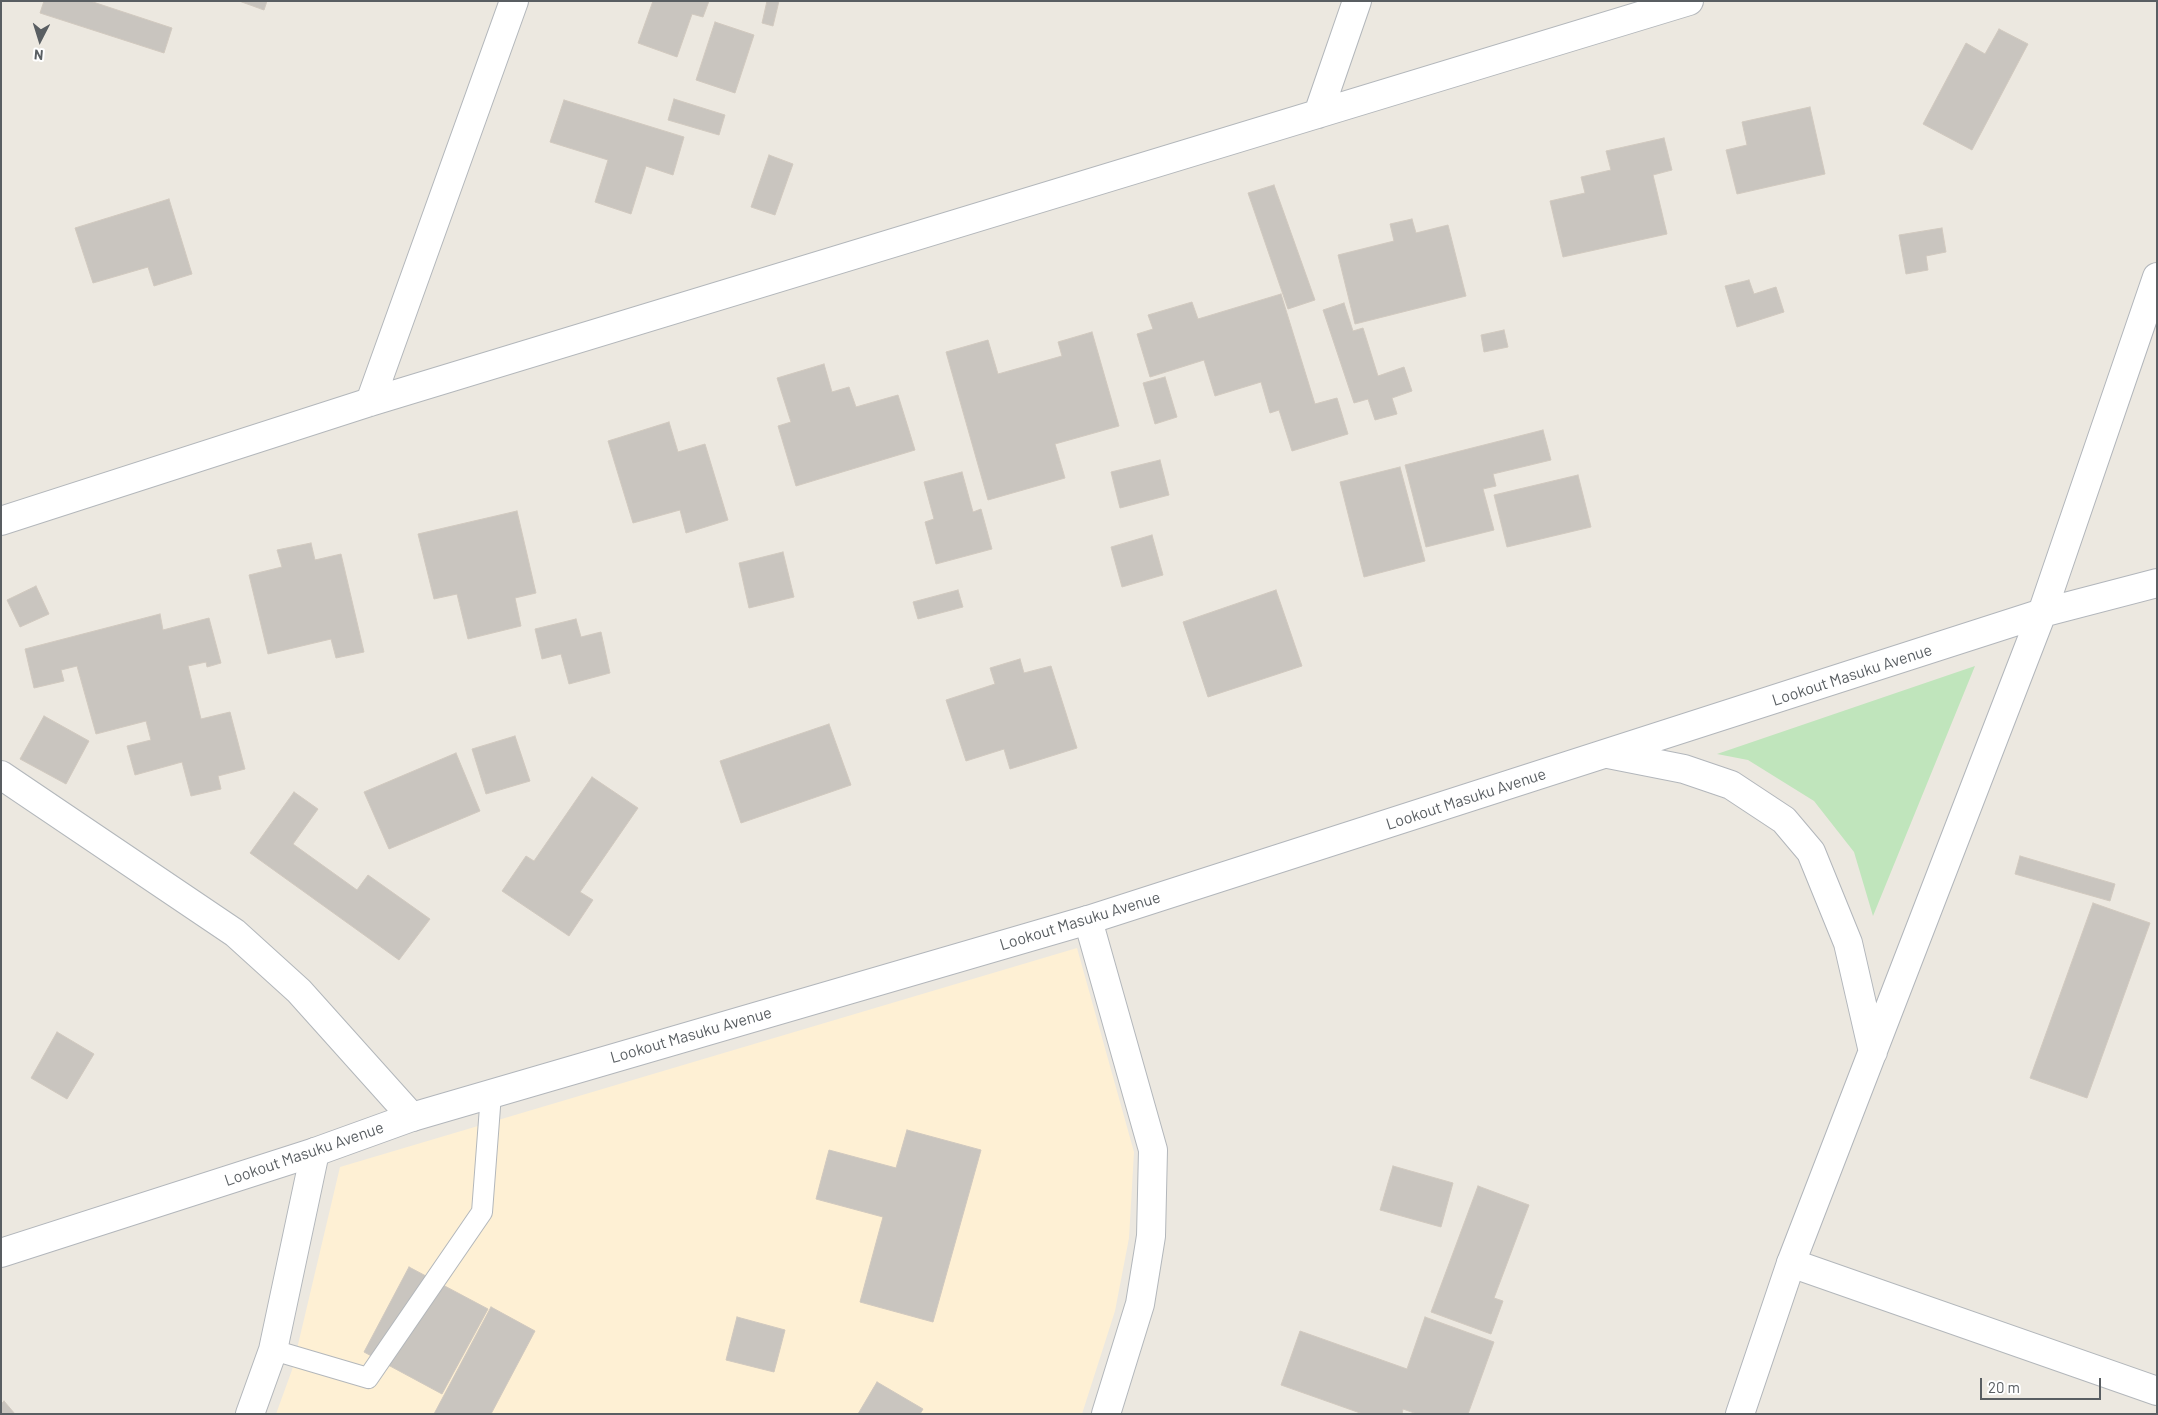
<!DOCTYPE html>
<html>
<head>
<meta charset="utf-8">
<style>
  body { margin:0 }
  #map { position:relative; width:2158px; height:1415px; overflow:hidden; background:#ece8e0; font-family:Barlow,sans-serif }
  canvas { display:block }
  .frame { position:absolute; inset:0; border:2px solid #595e62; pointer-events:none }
  .north { position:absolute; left:15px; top:15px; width:50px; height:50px; -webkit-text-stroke:4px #fff; paint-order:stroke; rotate:185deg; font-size:14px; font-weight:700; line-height:20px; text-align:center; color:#595e62 }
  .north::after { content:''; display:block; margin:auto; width:18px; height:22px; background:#595e62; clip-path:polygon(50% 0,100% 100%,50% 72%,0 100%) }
  .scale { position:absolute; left:1980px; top:1378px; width:121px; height:22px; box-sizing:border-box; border:2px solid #595e62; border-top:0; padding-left:6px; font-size:15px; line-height:18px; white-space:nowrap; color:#595e62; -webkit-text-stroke:4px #fff; paint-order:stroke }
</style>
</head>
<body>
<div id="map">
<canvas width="2158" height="1415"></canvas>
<div class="frame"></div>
<div class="north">N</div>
<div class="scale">20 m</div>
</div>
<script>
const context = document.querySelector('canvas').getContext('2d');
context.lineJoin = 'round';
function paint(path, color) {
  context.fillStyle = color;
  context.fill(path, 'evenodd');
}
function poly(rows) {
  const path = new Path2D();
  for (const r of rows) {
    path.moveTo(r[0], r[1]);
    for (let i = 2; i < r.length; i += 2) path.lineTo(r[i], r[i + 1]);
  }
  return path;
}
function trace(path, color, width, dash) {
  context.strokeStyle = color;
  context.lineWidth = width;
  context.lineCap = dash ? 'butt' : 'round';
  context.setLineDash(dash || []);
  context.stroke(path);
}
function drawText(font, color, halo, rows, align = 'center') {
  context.font = font + ' Barlow,sans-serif';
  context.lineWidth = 5;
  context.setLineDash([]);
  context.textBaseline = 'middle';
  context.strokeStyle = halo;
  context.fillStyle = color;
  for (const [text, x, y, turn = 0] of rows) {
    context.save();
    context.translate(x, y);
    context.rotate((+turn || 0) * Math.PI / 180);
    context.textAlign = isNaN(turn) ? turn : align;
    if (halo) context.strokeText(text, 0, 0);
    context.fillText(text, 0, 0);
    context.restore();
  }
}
const commercial = poly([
  [1077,948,1134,1152,1129,1238,1115,1311,1082,1414,276,1414,292,1370,340,1167]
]);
const green = poly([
  [1975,666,1873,916,1854,852,1814,801,1748,760,1717,754]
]);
const building = poly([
  [44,1,90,1,172,28,164,53,40,13,44,1],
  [239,1,267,1,264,10,239,1],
  [653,1,709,1,703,17,692,14,677,57,638,43,653,1],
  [767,1,779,1,773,26,762,23,767,1],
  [715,22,754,35,735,93,696,80,715,22],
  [1999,29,2028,44,1972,150,1923,124,1966,43,1985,54,1999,29],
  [674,99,725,115,719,135,668,120,674,99],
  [564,100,684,137,673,175,646,166,631,214,595,202,608,160,550,142,564,100],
  [1810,107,1825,174,1737,194,1726,150,1747,145,1742,122,1810,107],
  [1664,138,1672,170,1653,175,1667,234,1563,257,1550,201,1585,193,1581,177,1611,170,1606,151,1664,138],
  [769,155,793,164,775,215,751,207,769,155],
  [1274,185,1315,300,1288,309,1248,193,1274,185],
  [169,199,192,274,154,286,148,267,93,283,75,228,169,199],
  [1412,219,1416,233,1448,225,1466,296,1355,324,1338,255,1394,241,1390,224,1412,219],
  [1942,228,1946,252,1926,256,1928,270,1906,274,1899,235,1942,228],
  [1749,280,1754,294,1776,287,1784,312,1737,327,1725,286,1749,280],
  [1281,294,1315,404,1337,398,1348,434,1292,451,1279,410,1270,413,1261,382,1215,396,1204,360,1150,377,1137,334,1153,329,1148,315,1192,302,1198,319,1281,294],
  [1344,303,1353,331,1363,328,1378,376,1404,367,1412,391,1392,398,1397,414,1375,420,1368,399,1354,403,1323,310,1344,303],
  [1504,330,1508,347,1484,352,1481,335,1504,330],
  [1092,332,1119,426,1055,444,1065,478,988,500,946,352,988,340,998,374,1062,356,1058,342,1092,332],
  [824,364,832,392,849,387,856,407,898,395,915,450,796,486,778,426,791,422,777,378,824,364],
  [1165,377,1177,417,1155,424,1143,383,1165,377],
  [669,422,678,452,705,444,728,520,686,533,680,510,633,523,608,441,669,422],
  [1543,430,1551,460,1493,474,1496,486,1483,489,1494,530,1426,547,1405,465,1543,430],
  [1160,460,1169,495,1120,508,1111,472,1160,460],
  [1400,467,1425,561,1364,577,1340,482,1400,467],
  [962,472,973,512,981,509,992,549,936,564,925,522,934,519,924,482,962,472],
  [1578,475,1591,527,1507,547,1494,495,1578,475],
  [517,511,536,593,515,598,521,626,468,639,457,594,434,599,418,534,517,511],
  [1152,535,1163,575,1122,587,1111,547,1152,535],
  [311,543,315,560,341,554,364,652,336,658,331,639,268,654,249,575,282,567,277,550,311,543],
  [783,552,794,597,749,608,739,563,783,552],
  [36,586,49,614,20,627,7,600,36,586],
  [958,590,963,607,918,619,913,602,958,590],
  [1276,590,1302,666,1208,697,1183,622,1276,590],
  [160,614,163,630,209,618,221,663,207,667,206,662,188,666,201,719,230,712,245,769,218,776,221,789,191,796,182,762,135,775,127,746,151,740,146,721,96,734,77,666,61,670,64,681,34,688,25,649,160,614],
  [576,619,581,637,601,632,610,673,569,684,561,654,542,659,535,629,576,619],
  [1020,659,1024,673,1051,666,1077,748,1010,769,1004,749,966,761,946,700,995,684,990,668,1020,659],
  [44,716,89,741,66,784,20,759,44,716],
  [829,724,851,785,741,823,720,761,829,724],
  [515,736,530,781,486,794,472,749,515,736],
  [456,753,480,811,389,849,364,792,456,753],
  [592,777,638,808,580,892,593,900,569,936,502,891,526,856,534,861,592,777],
  [294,792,318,809,293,844,357,890,368,875,430,919,399,960,250,853,294,792],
  [2020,856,2115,884,2110,901,2015,874,2020,856],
  [2093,903,2150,923,2087,1098,2030,1078,2093,903],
  [57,1032,94,1054,67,1099,31,1078,57,1032],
  [907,1130,981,1150,933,1322,860,1302,883,1217,816,1199,829,1150,896,1168,907,1130],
  [1393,1166,1453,1183,1441,1227,1380,1210,1393,1166],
  [1478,1186,1529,1205,1494,1298,1503,1301,1491,1334,1431,1312,1478,1186],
  [409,1267,488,1309,442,1394,364,1352,409,1267],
  [491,1307,535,1331,491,1414,434,1414,491,1307],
  [737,1317,785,1330,774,1372,726,1360,737,1317],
  [1425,1317,1494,1342,1468,1414,1417,1414,1403,1409,1402,1414,1363,1414,1281,1385,1300,1331,1407,1369,1425,1317],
  [877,1382,923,1409,920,1414,858,1414,877,1382],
  [4,1401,15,1414,1,1414,1,1404,4,1401]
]);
const lane = poly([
  [273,1350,368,1378,482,1212,491,1094]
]);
const street = poly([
  [1318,114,1357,1],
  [370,402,514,1],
  [1,521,370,402,1689,1],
  [1,775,235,933,299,991,412,1117],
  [1088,920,1153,1150,1151,1236,1140,1304,1106,1414],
  [1791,1263,2157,1391],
  [250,1414,273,1350,315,1152]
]);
const secondary = poly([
  [1608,754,1684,769,1731,785,1784,820,1811,852,1848,943,1873,1052],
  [1,1253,315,1152,412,1117,1088,920,2042,613,2157,583],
  [1740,1414,1791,1263,2042,613,2157,277]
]);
const streetNames = [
  ["Lookout Masuku Avenue",1852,675,-18],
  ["Lookout Masuku Avenue",1466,799,-18],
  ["Lookout Masuku Avenue",1080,921,-17],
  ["Lookout Masuku Avenue",691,1035,-16],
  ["Lookout Masuku Avenue",304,1154,-19]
];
paint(commercial, '#fef0d4');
paint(green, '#c0e5bc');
paint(building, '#c9c5bf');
trace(building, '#d1c9bf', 1);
trace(lane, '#b3b7bb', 22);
trace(street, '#b3b7bb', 30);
trace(secondary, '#b2b6bb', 30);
trace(lane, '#fff', 20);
trace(street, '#fff', 28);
trace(secondary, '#fff', 28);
drawText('16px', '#595e62', '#fff', streetNames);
</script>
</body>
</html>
